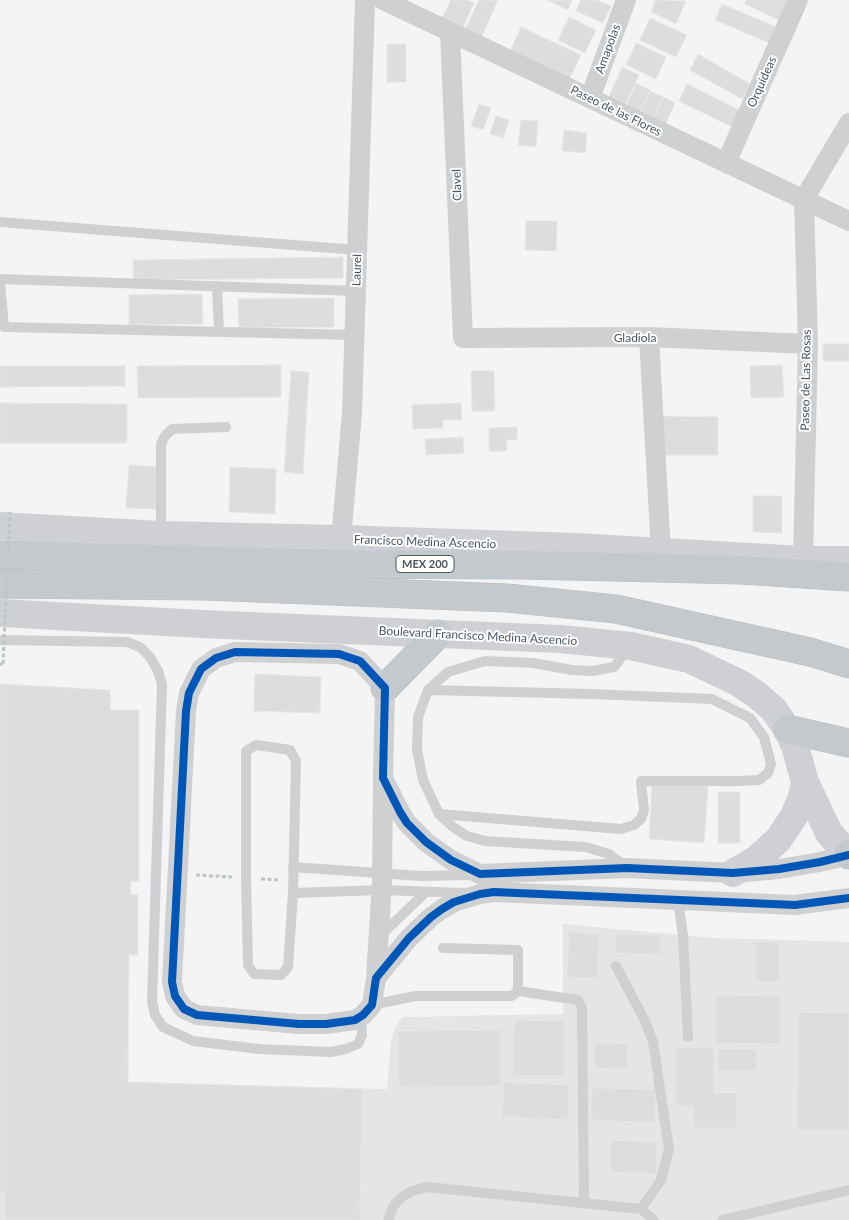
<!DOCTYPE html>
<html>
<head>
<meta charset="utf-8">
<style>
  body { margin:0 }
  canvas { display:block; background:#f4f4f4 }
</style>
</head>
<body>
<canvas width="849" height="1220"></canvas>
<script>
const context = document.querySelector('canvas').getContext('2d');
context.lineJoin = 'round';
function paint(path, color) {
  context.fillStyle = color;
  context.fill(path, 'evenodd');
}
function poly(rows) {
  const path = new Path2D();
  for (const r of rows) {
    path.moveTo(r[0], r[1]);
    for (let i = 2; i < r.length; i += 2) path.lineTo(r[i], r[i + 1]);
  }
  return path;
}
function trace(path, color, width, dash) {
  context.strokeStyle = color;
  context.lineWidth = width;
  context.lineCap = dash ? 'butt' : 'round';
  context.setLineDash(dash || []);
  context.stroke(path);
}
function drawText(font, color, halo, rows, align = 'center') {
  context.font = font + ' Lato,sans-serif';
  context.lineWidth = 4;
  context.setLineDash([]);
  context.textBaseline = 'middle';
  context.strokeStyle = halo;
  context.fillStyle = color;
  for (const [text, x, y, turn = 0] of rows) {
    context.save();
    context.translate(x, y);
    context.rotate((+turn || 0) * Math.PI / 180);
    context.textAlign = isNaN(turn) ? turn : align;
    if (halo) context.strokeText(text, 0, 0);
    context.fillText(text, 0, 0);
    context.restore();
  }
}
const airport = poly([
  [0,684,110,690,111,710,139,710,139,881,131,881,130,894,138,895,138,955,129,955,128,1082,387,1089,391,1042,394,1030,402,1017,563,1014,563,924,715,938,849,942,849,1220,0,1220]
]);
const building = poly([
  [451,0,467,0,474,3,462,30,441,20,451,0],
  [479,0,498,0,481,38,465,30,479,0],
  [547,0,572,0,568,10,547,0],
  [581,0,597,0,611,6,603,23,576,11,581,0],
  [656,0,686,1,676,24,651,12,656,0],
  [746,0,794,0,783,22,745,4,746,0],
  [722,4,779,28,772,44,715,20,722,4],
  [569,17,596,30,585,53,558,40,569,17],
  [650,18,687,35,676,57,640,40,650,18],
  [521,27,581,55,568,82,509,54,521,27],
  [636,43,666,57,656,79,626,65,636,43],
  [387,44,406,44,406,82,387,82,387,44],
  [698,54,750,84,742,99,690,70,698,54],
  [622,67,639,75,624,107,608,99,622,67],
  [636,83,650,90,638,115,625,109,636,83],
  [687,84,741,111,732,127,679,101,687,84],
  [650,91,663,97,652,122,638,116,650,91],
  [663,97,675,103,664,127,652,122,663,97],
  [479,104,491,108,483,130,471,126,479,104],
  [496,116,509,120,503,138,490,134,496,116],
  [521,120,538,121,536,147,518,145,521,120],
  [564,130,587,133,585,153,562,151,564,130],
  [526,221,557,221,556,251,525,250,526,221],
  [343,257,343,278,134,280,133,260,343,257],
  [202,294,203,324,129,325,129,295,202,294],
  [334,298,334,327,239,328,238,299,334,298],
  [823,344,849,344,849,361,823,361,823,344],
  [281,365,281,397,138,398,137,366,281,365],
  [782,365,784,397,751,398,750,366,782,365],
  [0,366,125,366,125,386,0,387,0,366],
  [291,371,309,372,303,474,284,472,291,371],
  [471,371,494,371,495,411,472,411,471,371],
  [0,403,127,404,127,443,0,443,0,403],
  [461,403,462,420,443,420,443,428,413,429,412,405,461,403],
  [660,416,718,417,718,455,660,455,660,416],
  [517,427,517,440,507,440,507,451,489,451,489,428,517,427],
  [463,437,464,453,426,455,425,439,463,437],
  [129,465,160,467,158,509,126,508,129,465],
  [230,467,276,469,275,514,229,512,230,467],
  [753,496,782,496,782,533,753,532,753,496],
  [255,674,321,677,320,713,254,711,255,674],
  [0,684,110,690,110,710,139,710,139,881,131,881,130,894,138,895,138,955,129,955,128,1082,362,1089,360,1220,5,1220,4,1193,0,1193,0,684],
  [652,782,708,786,704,843,649,839,652,782],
  [718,792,740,792,740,843,718,843,718,792],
  [569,932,599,934,597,978,567,977,569,932],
  [615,934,661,935,661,954,615,953,615,934],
  [755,942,779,942,780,982,756,982,755,942],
  [716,995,781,996,780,1044,715,1043,716,995],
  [799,1012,849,1013,849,1131,797,1130,799,1012],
  [514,1020,565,1021,565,1076,513,1076,514,1020],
  [501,1030,501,1086,399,1087,398,1031,501,1030],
  [595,1042,628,1044,628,1070,594,1068,595,1042],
  [714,1047,714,1093,737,1093,737,1128,693,1128,693,1106,676,1106,675,1048,714,1047],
  [718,1049,757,1049,757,1071,718,1071,718,1049],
  [504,1082,569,1085,568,1120,502,1117,504,1082],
  [592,1088,656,1089,655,1123,591,1120,592,1088],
  [611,1140,657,1142,656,1174,610,1172,611,1140]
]);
const path = poly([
  [0,664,3,664],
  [196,875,232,877],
  [261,879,280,880]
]);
const service = poly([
  [0,222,357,250],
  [0,279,356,291],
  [0,282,4,327,355,335],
  [217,286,219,332],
  [161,534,161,444,165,436,172,429,226,427],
  [0,640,127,642,140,647,150,657,158,671,162,684,152,1001,155,1015,163,1027,193,1041,259,1049,331,1052,346,1049,358,1044,362,1035,361,1018],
  [428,690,591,694,712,699,750,718,764,737,771,764,768,773,759,780,738,781,641,781,644,810,641,819,634,825,621,829,439,814],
  [256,745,290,750,296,761,293,893,288,967,281,975,254,974,248,965,246,878,246,751,256,745],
  [293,867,421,876,474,875],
  [626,867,609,854,585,847,485,841,467,836,453,827,439,814,423,780,417,750,418,717,428,690,448,672,485,661,533,663,572,670,592,671,614,667,628,649],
  [293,893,382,890,464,893],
  [678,900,683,935,688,1037],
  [381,935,426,892],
  [616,966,645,1021,653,1042,669,1149,661,1180,641,1209],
  [518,991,578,1000,582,1008,584,1203],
  [372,1005,415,996,512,996,518,991,518,950,443,948],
  [388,1220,394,1205,403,1196,412,1191,427,1187,641,1209,654,1220],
  [722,1220,849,1190]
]);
const minor = poly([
  [383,0,849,221],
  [450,32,463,338,649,337,808,344],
  [590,98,626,0],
  [726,163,798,0],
  [649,337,661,552],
  [341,539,352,413,365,0],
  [803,560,808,344,804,199,849,123],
  [849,855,820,862,779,869,733,873,627,868,480,874,451,860,426,842,407,823,400,812,383,778,385,688,360,661,339,654,235,652,216,658,201,669,189,693,186,711,172,982,175,996,184,1009,197,1015,299,1024,326,1024,355,1020,363,1015,372,1005,376,978,409,938,431,917,442,909,454,902,480,894,494,892,795,905,849,898],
  [376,978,382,883,383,783]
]);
const secondary = poly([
  [0,526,161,535,341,539,576,547,803,560,849,560],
  [0,613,202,624,560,639,631,646,689,659,739,683,757,695,774,710,787,729,795,746,805,782,829,833,849,855],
  [733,873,757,859,778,840,794,816,802,797,805,782]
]);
const trunk = poly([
  [0,555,342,564,524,565,741,570,849,577],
  [0,584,205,586,507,598,616,609,810,652,849,664],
  [385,688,438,634],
  [787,729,849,743],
  [849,855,849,854]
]);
const pathBridge = poly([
  [3,664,10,512]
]);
const cycleway = poly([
  [849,855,820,862,779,869,733,873,627,868,480,874,451,860,426,842,407,823,400,812,383,778,385,688,360,661,339,654,235,652,216,658,201,669,189,693,186,711,172,982,175,996,184,1009,197,1015,299,1024,326,1024,355,1020,363,1015,372,1005,376,978,409,938,431,917,442,909,454,902,480,894,494,892,795,905,849,898]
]);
const shields = [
  [425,564,58]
];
const shieldNames = [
  ["MEX 200",425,564]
];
const streetNames = [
  ["Amapolas",608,49,-70],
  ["Orquídeas",762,82,-66],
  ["Paseo de las Flores",616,111,26],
  ["Clavel",457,185,-92],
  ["Laurel",357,270,-88],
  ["Gladiola",635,338],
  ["Paseo de Las Rosas",806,380,-89],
  ["Francisco Medina Ascencio",425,542,2],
  ["Boulevard Francisco Medina Ascencio",478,636,3]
];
paint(airport, '#e4e5e7');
paint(building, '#ddddde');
trace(building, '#e5e6e7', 1);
trace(trunk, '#b9bec3', 29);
trace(path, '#bcc7c4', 3, [4, 2.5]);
trace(service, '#ced0d2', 10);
trace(minor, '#ced0d2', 20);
trace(secondary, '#ced0d4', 28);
trace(trunk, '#c4c9cd', 28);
trace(pathBridge, '#bcc7c4', 3, [4, 2.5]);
trace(cycleway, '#0057b8', 8);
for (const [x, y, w] of shields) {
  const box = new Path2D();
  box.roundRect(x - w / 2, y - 8.5, w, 17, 4);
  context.fillStyle = '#fff';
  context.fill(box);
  trace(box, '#4a5661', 1);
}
drawText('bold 11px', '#4a5661', null, shieldNames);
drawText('12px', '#4a5661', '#fff', streetNames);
</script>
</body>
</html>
